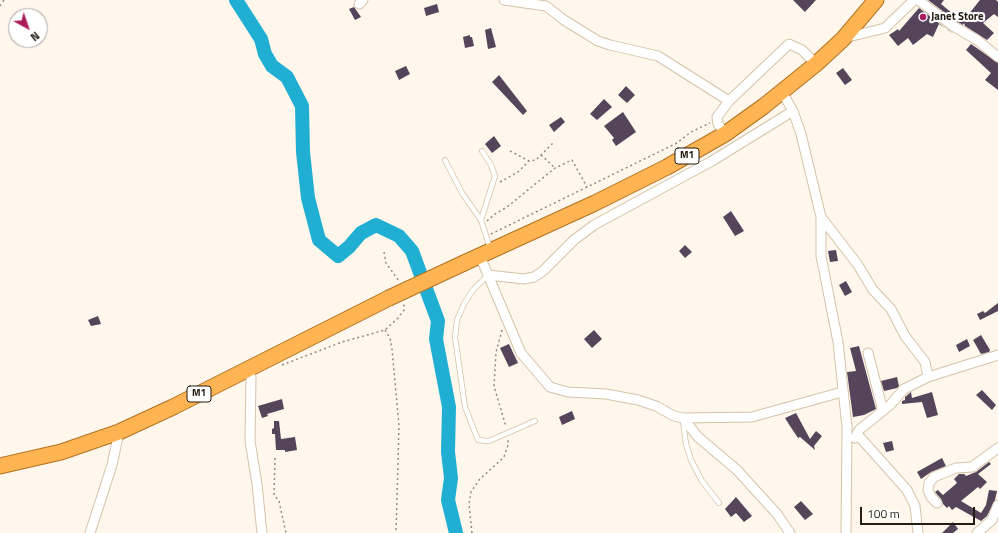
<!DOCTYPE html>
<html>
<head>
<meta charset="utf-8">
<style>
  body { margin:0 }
  #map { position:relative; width:998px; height:533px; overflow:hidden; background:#fff7ec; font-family:"Titillium Web",sans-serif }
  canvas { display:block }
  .north { position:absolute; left:8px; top:8px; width:40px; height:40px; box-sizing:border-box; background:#fff; border:1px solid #a7a5a1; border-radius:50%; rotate:140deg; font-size:11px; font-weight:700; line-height:16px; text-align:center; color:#241d13 }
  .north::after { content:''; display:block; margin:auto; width:14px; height:18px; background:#ab1d5a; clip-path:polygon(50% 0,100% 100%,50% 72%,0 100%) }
  .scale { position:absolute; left:860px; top:507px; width:115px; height:18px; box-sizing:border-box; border:2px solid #241d13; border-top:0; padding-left:5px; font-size:12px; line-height:14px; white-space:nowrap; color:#241d13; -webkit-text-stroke:3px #fff; paint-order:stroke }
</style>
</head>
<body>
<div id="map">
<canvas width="998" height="533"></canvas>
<div class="north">N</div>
<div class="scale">100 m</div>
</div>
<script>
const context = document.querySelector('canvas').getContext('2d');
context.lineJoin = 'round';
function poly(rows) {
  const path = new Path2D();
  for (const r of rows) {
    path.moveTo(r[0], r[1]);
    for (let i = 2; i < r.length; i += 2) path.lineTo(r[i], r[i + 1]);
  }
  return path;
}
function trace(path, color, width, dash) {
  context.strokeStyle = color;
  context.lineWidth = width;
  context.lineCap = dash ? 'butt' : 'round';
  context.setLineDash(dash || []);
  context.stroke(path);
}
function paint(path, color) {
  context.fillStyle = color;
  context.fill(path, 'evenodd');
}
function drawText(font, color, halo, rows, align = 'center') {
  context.font = font + ' "Titillium Web",sans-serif';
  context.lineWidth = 4;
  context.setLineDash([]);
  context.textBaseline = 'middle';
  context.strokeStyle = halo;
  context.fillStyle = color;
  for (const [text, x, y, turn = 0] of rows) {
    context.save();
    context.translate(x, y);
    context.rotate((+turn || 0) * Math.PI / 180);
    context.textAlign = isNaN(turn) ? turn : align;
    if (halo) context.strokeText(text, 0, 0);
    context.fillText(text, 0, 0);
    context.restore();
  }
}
const river = poly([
  [236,0,261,39,265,54,272,66,287,77,302,106,303,152,308,198,319,240,338,256,349,247,361,233,376,225,399,236,412,251,438,321,436,339,449,407,448,452,451,478,448,500,456,533]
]);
const building = poly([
  [793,0,816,0,805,12],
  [928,0,944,0,941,4,958,18,964,11,968,15,980,0,996,0,998,2,998,17,994,14,983,23,994,33,987,40,965,26,964,23,963,25,956,21],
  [437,4,439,12,426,16,424,8],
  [354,7,361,17,355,20,349,9],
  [919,8,949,31,954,34,939,24,933,37,927,34,913,45,908,38,898,46,889,35,898,29,899,31],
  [491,28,496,47,488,49,485,30],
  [470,35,470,37,472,37,474,46,465,48,463,37],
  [971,44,998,63,998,90,985,80,991,73,966,50],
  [406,66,410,74,399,80,395,71],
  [843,68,852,80,845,85,836,73],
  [499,75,527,111,523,115,492,82],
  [626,86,635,95,627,103,618,95],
  [604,99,612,107,597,120,590,114],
  [623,112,636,132,616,146,612,140,614,138,604,126],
  [561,117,565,122,554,132,549,125],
  [494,136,501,146,492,153,485,144],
  [731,211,744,231,735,236,723,217],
  [685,245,692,252,685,258,679,251],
  [836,250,838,261,830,262,828,251],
  [846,281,852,292,845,296,839,285],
  [998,303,998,311,980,320,977,314,983,311,985,313],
  [98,316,101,324,91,326,88,320],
  [594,330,602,339,592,348,584,339],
  [981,335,990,350,989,352,981,354,973,340],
  [967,339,970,346,959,352,956,345],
  [509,344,518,363,509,367,500,348],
  [859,346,876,409,864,415,853,417,847,372,856,371,850,348],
  [897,377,899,386,897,388,884,391,881,381],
  [982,390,996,405,992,410,976,395],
  [911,392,912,398,932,392,938,415,927,418,922,402,902,404,902,401,905,400,905,397],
  [282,399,284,409,267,414,268,416,262,418,258,406],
  [572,411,575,419,562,425,559,417],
  [796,413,810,439,816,431,822,436,814,446,815,450,800,437,798,438,790,426,785,418],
  [274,421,279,421,281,439,295,437,297,450,285,452,285,450,276,450,275,434,272,434,272,429,274,428],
  [892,441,894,450,886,452,883,443],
  [942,458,946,466,931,472,921,479,917,472],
  [989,462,991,464,978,474,987,482,980,489,978,487,961,501,981,513,986,505,989,490,997,491,995,500,987,516,981,521,956,507,952,510,949,506,947,508,943,504,941,499,935,492,938,490,943,495,957,483,954,479,959,474,964,474,966,476,976,472],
  [736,497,752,516,744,522,736,513,731,517,725,509],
  [801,501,813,514,805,520,794,507],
  [953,522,958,529,953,533,942,533]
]);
const path = poly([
  [0,6,4,0],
  [510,151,529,161,536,160,553,143],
  [541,155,555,168],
  [500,182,518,172,529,161],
  [487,221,495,214,507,207,555,168,572,160,587,187],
  [491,234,677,143,691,132,710,123],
  [384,252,386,263,399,281],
  [385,330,390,338,392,349,399,426,396,533],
  [502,330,496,352,494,386,506,427],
  [282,365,342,342,385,330,398,318,404,310,404,304],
  [275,458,274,495,279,501,286,533],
  [472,533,469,504,471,492,479,480,504,457,508,445,508,439]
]);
const service = poly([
  [445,160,462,193,481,220,490,248],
  [481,220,495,176,491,165,482,151],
  [488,275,473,290,464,304,457,320,455,337,465,407,478,440,489,441,535,421],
  [683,421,686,444,691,460,702,481,719,503]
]);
const minor = poly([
  [504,0,546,6,564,20,598,41,610,45,658,56,729,101],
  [918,0,953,26,977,40,998,57],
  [359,4,363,0],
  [844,38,885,28,914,0],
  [782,92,793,111,801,134,821,217,821,256,838,342,847,427,846,533],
  [725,134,718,124,717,117,729,101,789,44,802,50,816,64],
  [821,217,858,265,873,290,891,309,905,336,925,362,928,377,998,355],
  [480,256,521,353,550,387,568,392,606,394,638,400,656,406,674,416,683,418,752,417,842,392],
  [488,275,524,279,534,277,543,271,574,240,594,225,712,161,793,111],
  [868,353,883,411],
  [249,370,251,377,250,441,257,484,262,533],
  [683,418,698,437,737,470,777,514,790,533],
  [857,434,907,490,915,506,918,533],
  [855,438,859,430,890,405,904,389,928,377],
  [937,503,931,497,928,490,929,483,934,477,956,468,972,467,998,448],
  [90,533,112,465,119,432],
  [977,533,992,520,998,505]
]);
const trunk = poly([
  [464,263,595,203,667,167,725,134,764,106,816,64,843,39,876,0],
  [0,466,61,452,119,432,173,407,389,298]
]);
const trunkBridge = poly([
  [389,298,464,263]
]);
const markers = [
  [923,17,4,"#ab1d5a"]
];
const shields = [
  [687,156,24],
  [199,394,24]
];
const shieldNames = [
  ["M1",687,156],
  ["M1",199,394]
];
const poiNames = [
  ["Janet Store",931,17]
];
trace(river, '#20afd3', 14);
paint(building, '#54455b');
trace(service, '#d6c2a9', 6);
trace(minor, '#d6c2a9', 11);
trace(trunk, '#b27321', 17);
trace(path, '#928b80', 1.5, [2, 3]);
trace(service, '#fff', 4.5);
trace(minor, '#fff', 9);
trace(trunk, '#feb453', 15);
trace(trunkBridge, '#b27321', 17, []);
trace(trunkBridge, '#feb453', 15);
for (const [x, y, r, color] of markers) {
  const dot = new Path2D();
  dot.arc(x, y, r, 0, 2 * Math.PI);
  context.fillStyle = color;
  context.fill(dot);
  trace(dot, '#fff', 1.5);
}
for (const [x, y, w] of shields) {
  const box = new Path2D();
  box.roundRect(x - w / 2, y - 8, w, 16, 3);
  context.fillStyle = '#fff';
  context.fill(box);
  trace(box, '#241d13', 1);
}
drawText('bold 10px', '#241d13', null, shieldNames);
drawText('bold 11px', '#241d13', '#fff', poiNames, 'left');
</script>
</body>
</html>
